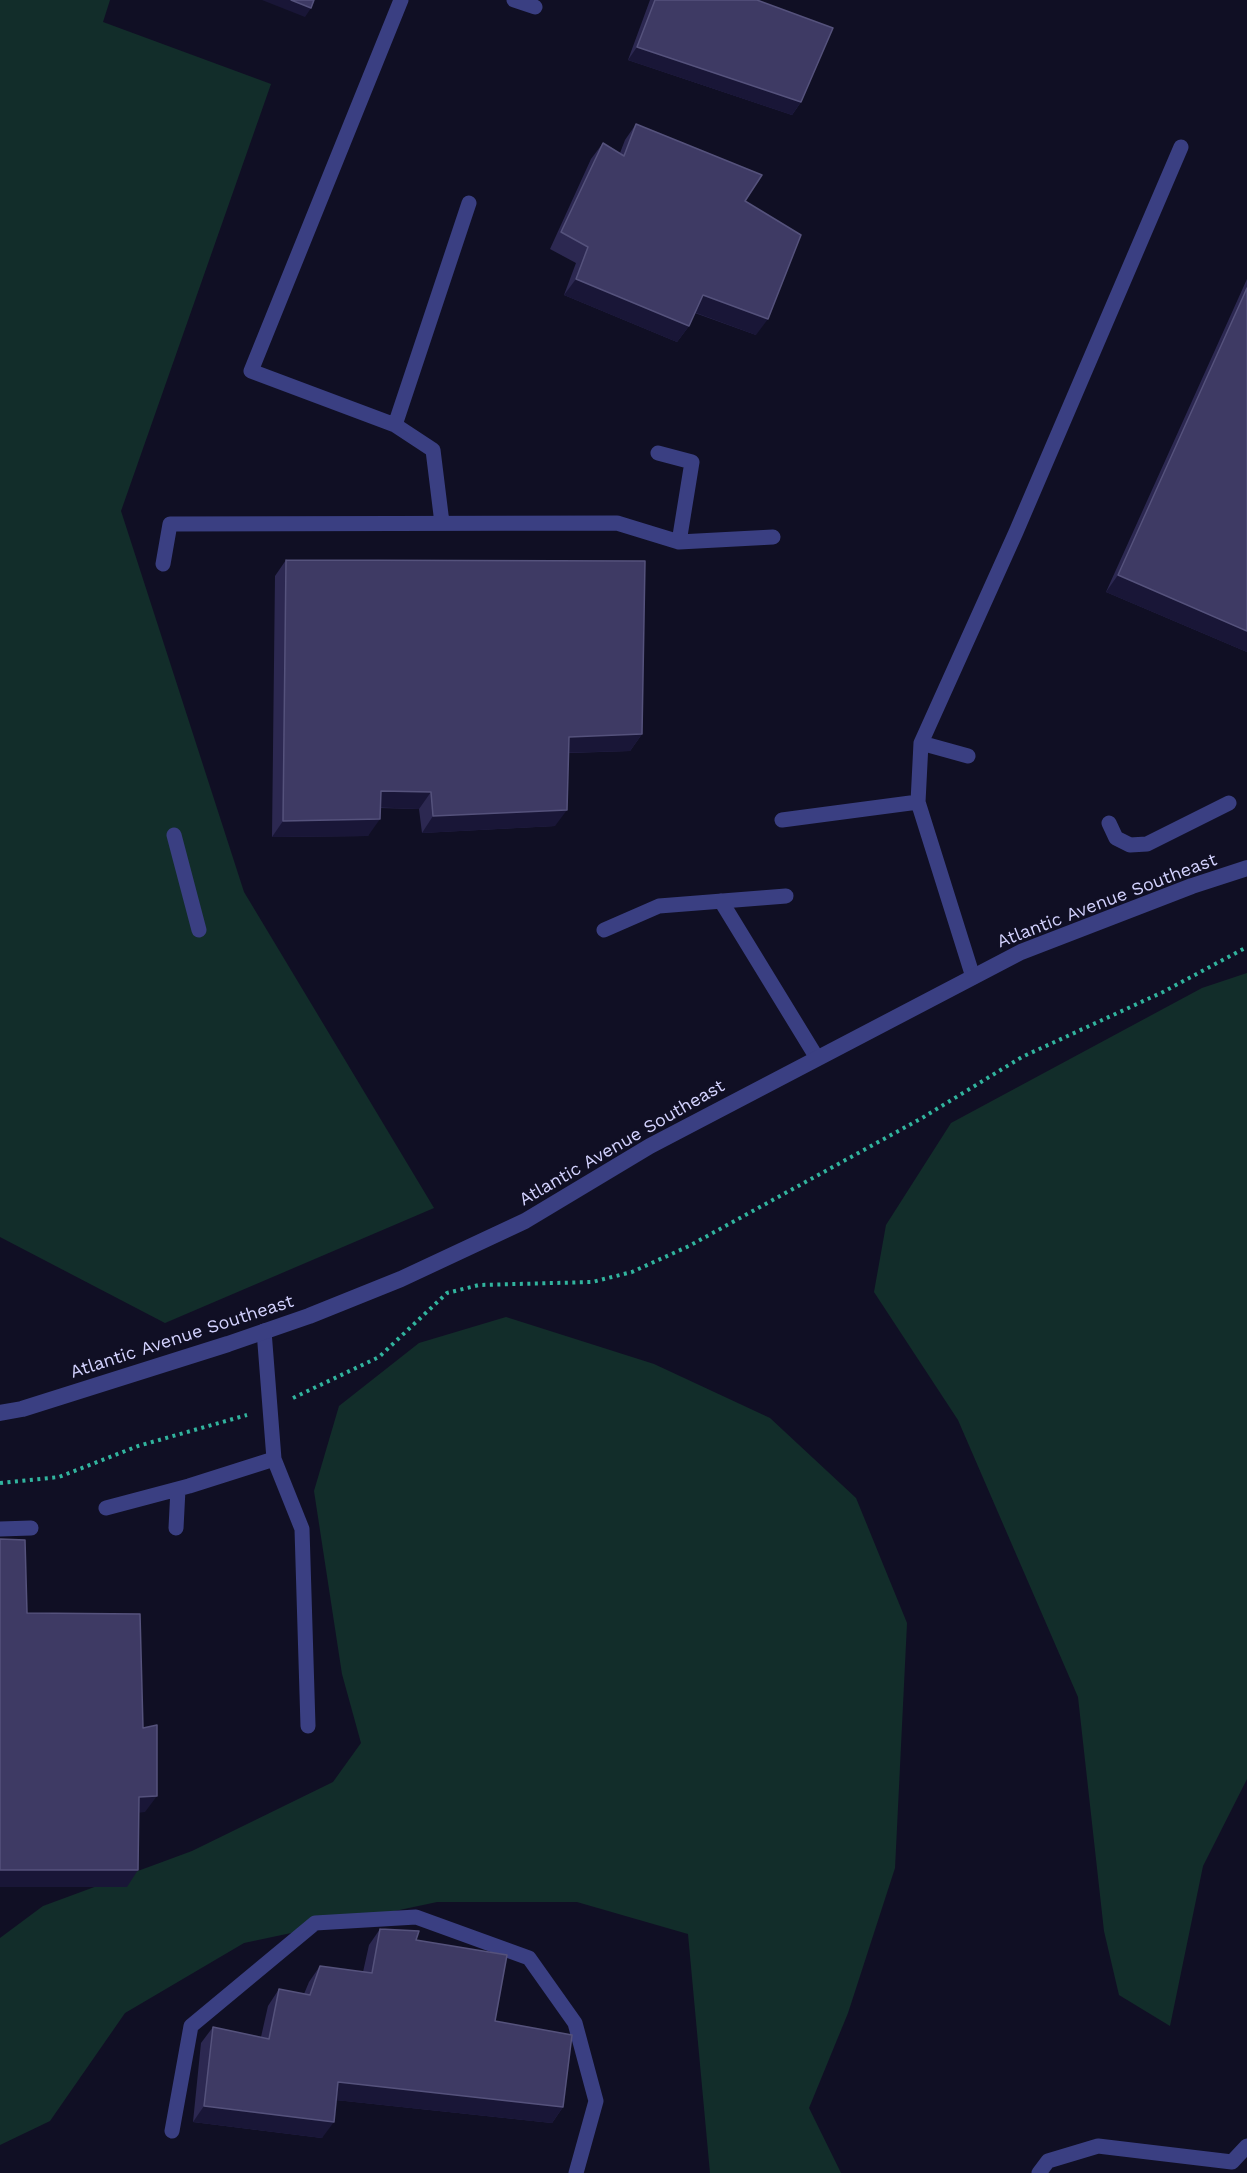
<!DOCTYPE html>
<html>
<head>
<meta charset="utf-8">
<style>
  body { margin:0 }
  canvas { display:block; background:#100f24 }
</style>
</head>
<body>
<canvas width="1247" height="2173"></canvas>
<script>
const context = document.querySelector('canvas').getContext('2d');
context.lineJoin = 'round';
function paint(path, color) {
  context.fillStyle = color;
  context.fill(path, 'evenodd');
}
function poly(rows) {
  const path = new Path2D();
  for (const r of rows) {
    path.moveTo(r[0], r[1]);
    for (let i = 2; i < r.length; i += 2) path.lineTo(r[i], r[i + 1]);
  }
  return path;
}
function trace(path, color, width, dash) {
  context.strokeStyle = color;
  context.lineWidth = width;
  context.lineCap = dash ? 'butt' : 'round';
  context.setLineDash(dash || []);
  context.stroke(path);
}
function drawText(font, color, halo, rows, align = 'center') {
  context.font = font + ' "Work Sans",sans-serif';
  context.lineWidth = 4.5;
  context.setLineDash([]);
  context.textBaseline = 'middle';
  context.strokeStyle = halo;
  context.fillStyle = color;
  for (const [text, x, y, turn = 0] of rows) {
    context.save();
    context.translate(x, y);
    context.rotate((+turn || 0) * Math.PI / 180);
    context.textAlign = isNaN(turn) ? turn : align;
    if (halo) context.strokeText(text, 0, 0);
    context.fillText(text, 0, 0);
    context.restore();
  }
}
const green = poly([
  [0,0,110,0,103,22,271,84,121,511,244,892,434,1208,165,1323,0,1237],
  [1247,973,1247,1779,1203,1866,1170,2026,1119,1995,1104,1931,1078,1697,958,1420,874,1292,886,1225,951,1123,1202,988],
  [506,1317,654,1364,770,1418,856,1498,907,1623,895,1868,848,2013,809,2108,841,2173,710,2173,688,1934,577,1902,437,1902,244,1943,125,2013,50,2121,0,2145,0,1938,43,1906,192,1851,333,1782,361,1743,342,1674,314,1491,339,1406,419,1343]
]);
const path = poly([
  [293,1398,379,1357,447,1293,479,1285,592,1282,632,1272,689,1246,922,1118,1022,1057,1163,992,1247,947],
  [0,1483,59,1477,138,1446,247,1415]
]);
const service = poly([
  [401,0,251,371,395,425,433,450,442,523],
  [514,0,535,7],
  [395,425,469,203],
  [658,453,692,462,679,542],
  [163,564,170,524,617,523,679,542,773,537],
  [921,743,968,756],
  [782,820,918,802],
  [1109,823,1116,838,1130,845,1147,844,1229,803],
  [174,835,199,930],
  [721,901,817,1058],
  [604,930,659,906,786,896],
  [973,977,918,802,921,743,1016,532,1181,147],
  [264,1331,274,1459,302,1529,308,1726],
  [106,1508,189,1486,274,1459],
  [176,1528,178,1489],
  [0,1529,31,1528],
  [172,2131,191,2026,315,1923,416,1917,529,1958,575,2023,596,2101,576,2173],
  [1039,2173,1048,2161,1098,2146,1232,2162,1247,2146]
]);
const minor = poly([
  [0,1413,22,1409,228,1344,309,1316,401,1279,525,1221,650,1146,1021,952,1192,886,1247,868]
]);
const wall = poly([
  [650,0,757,0,801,102,792,115,628,60],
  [636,124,745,201,756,335,695,313,689,326,677,342,564,295,576,263,550,249,591,159,603,143,620,153,625,140],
  [1247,279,1247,652,1106,592],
  [286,560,642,734,630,751,569,753,555,826,422,833,419,809,380,808,368,836,272,837,275,576],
  [380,1929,416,1940,495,2021,563,2107,552,2123,336,2100,322,2138,193,2122,201,2043,213,2027,261,2037,268,2006,279,1989,304,1994,309,1982,320,1966,363,1972,369,1945]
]);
const shadedWall = poly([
  [262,0,291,0,311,8,305,17],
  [637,47,801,102,792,115,628,60],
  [576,279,689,326,677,342,564,295],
  [703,295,768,319,756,335,691,311],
  [1118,575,1247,631,1247,652,1106,592],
  [642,734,630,751,557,753,569,737],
  [381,791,431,792,419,809,370,807],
  [567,810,555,826,422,833,433,816],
  [380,819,368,836,272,837,283,821],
  [157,1796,145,1812,128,1814,139,1797],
  [0,1870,138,1870,127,1887,0,1887],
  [338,2082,563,2107,552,2123,326,2099],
  [204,2106,334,2122,322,2138,193,2122]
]);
const building = poly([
  [291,0,314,0,311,8,291,0],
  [655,0,757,0,833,28,801,102,637,47,655,0],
  [636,124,762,175,745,201,801,235,768,319,703,295,689,326,576,279,588,247,561,232,603,143,624,156,636,124],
  [1247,288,1247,631,1118,575,1247,288],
  [286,560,645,561,642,734,569,737,567,810,433,816,431,792,381,791,380,819,283,821,286,560],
  [0,1539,25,1540,27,1613,140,1614,143,1728,157,1725,157,1796,139,1797,138,1870,0,1870,0,1539],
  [380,1929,419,1931,416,1940,507,1955,495,2021,572,2035,563,2107,338,2082,334,2122,204,2106,213,2027,269,2039,279,1989,310,1995,320,1966,372,1973,380,1929]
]);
const streetNames = [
  ["Atlantic Avenue Southeast",1107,901,-21],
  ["Atlantic Avenue Southeast",622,1143,-30],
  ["Atlantic Avenue Southeast",182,1337,-18]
];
paint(green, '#122d2a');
trace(path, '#31b49e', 4, [3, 4.5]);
trace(service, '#3a3f82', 15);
trace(minor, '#3a3f82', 16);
paint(wall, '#2c2851');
paint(shadedWall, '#191637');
paint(building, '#3e3a64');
trace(building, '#55527c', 1.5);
drawText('18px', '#d3d2fe', '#100f24', streetNames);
</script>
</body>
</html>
